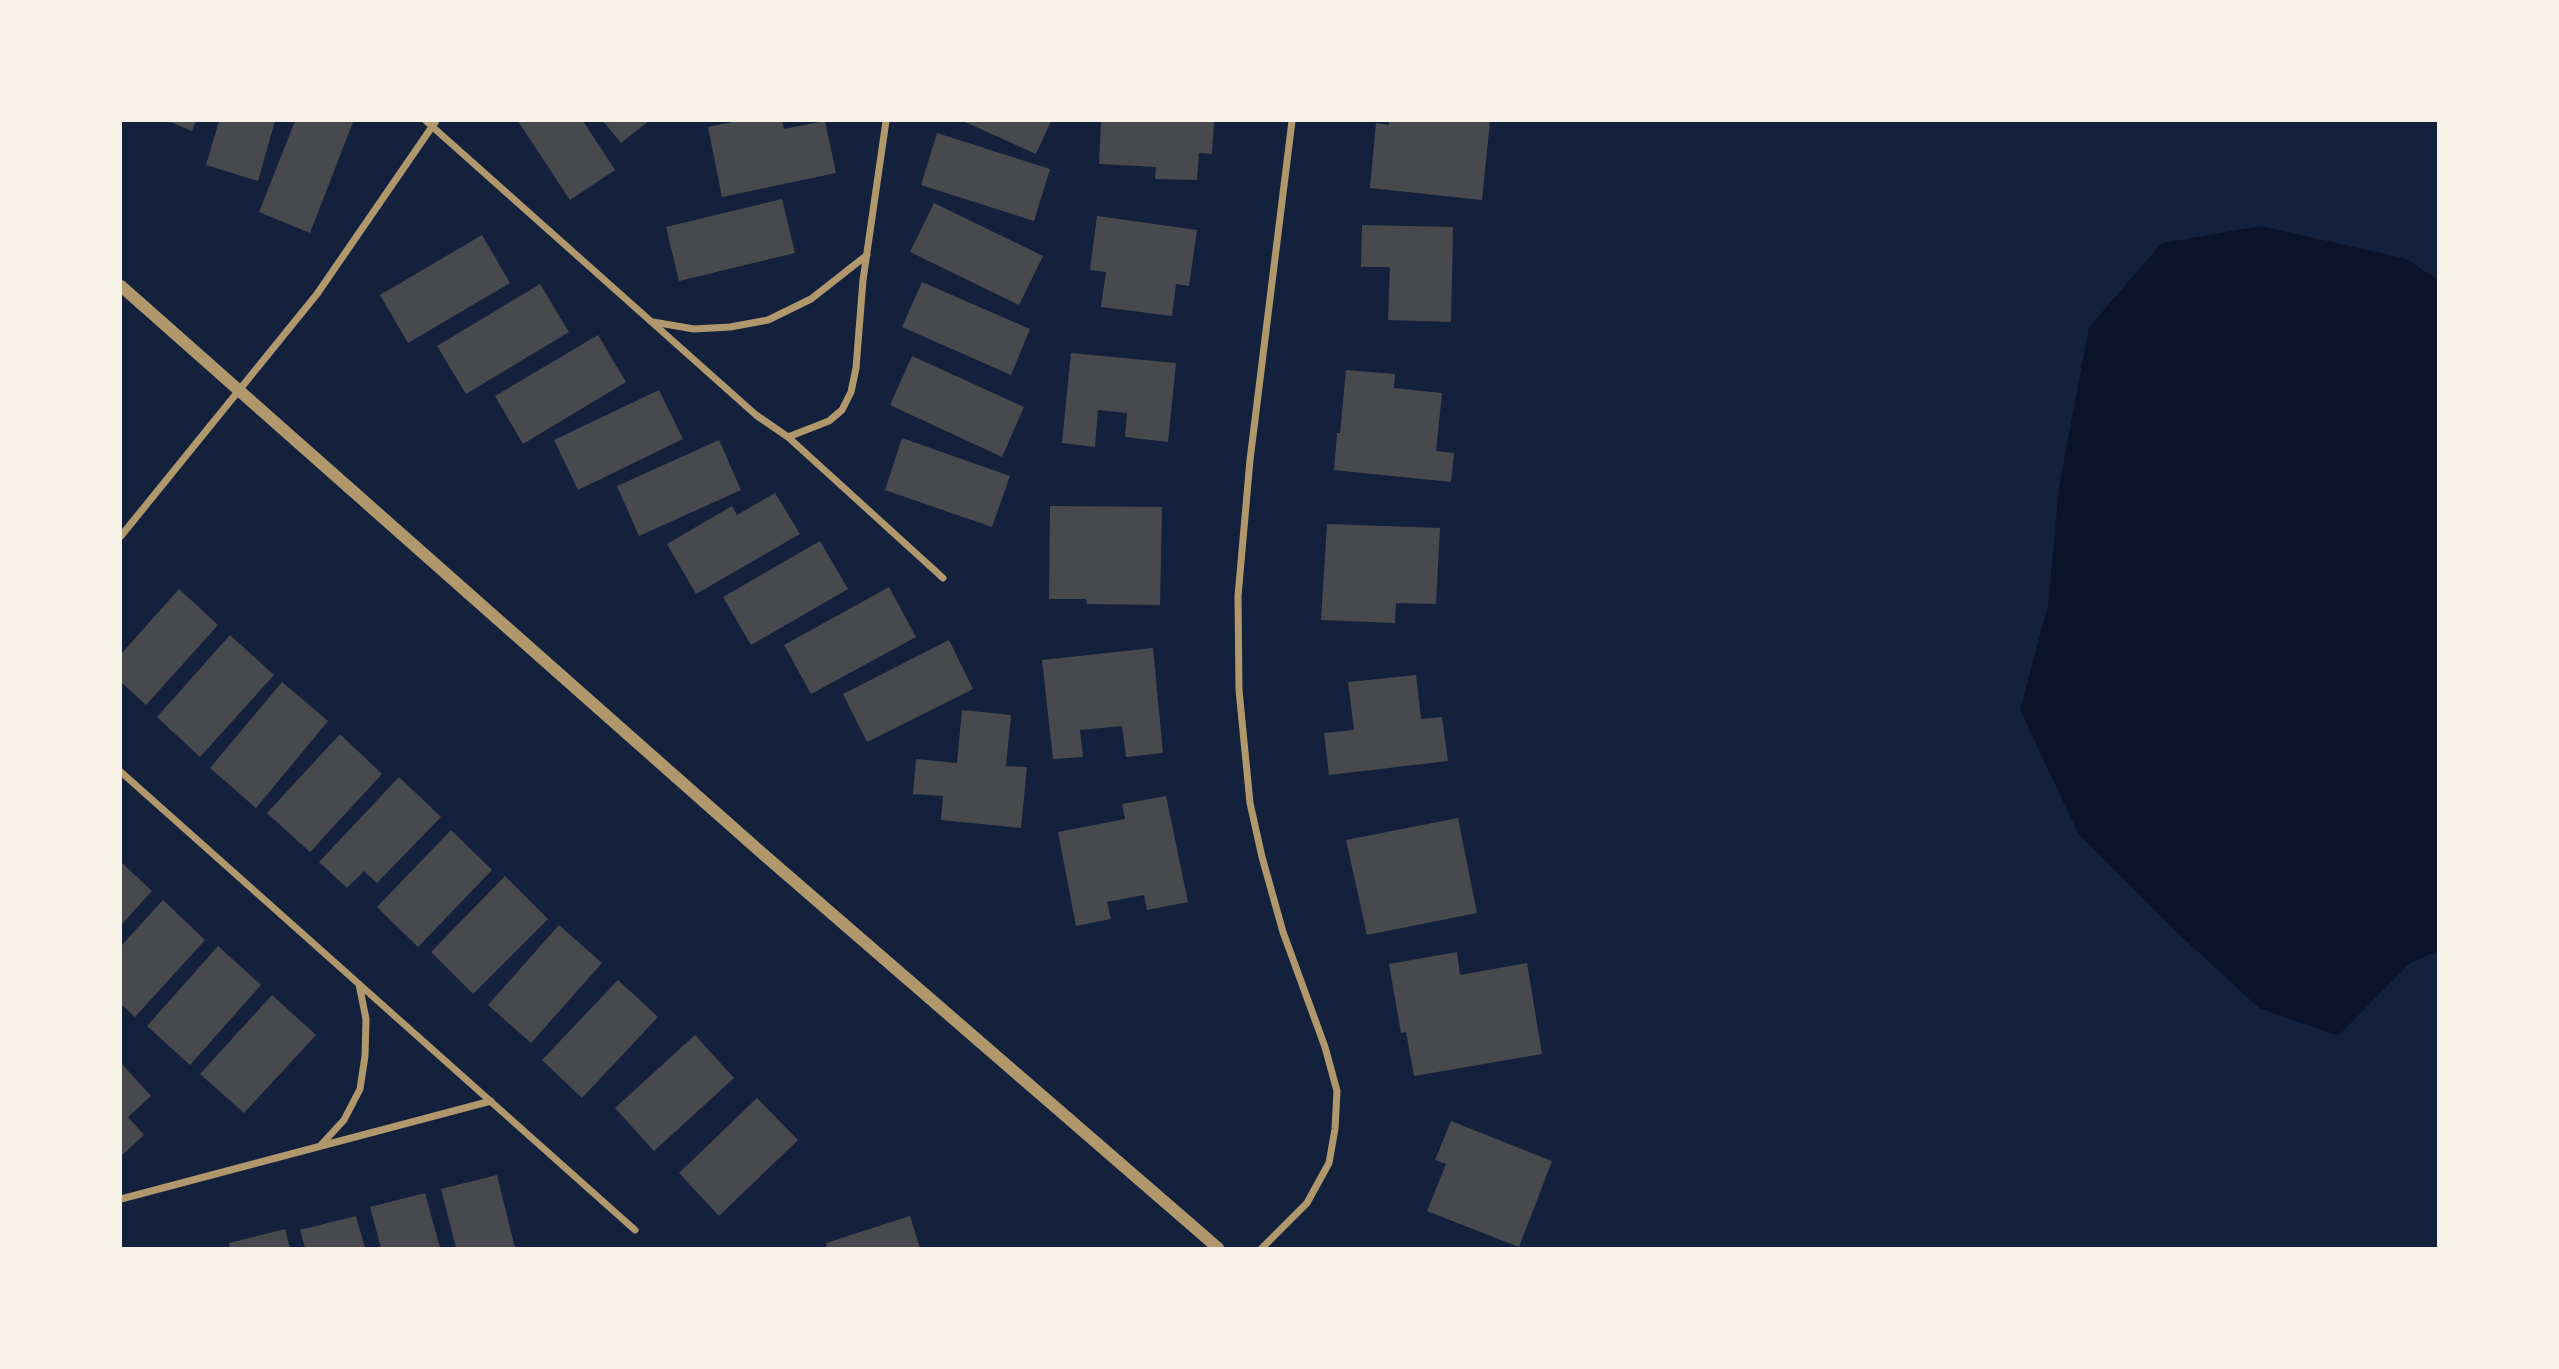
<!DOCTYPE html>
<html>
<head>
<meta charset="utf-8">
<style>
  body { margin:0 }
  #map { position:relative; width:2559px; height:1369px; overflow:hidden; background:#14213d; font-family:"Public Sans",sans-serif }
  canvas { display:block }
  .frame { position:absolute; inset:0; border:122px solid #f6f1e7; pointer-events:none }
</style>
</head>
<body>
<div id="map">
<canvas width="2559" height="1369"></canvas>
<div class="frame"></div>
</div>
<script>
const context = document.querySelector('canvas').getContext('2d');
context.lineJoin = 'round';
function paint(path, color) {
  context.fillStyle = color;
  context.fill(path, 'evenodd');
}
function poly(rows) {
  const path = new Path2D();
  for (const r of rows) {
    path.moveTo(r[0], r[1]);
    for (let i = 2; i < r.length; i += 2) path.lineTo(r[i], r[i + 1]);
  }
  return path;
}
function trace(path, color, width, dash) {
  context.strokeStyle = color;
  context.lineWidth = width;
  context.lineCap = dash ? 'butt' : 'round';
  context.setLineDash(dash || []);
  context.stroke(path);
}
const water = poly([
  [2261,226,2407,259,2438,280,2438,951,2410,963,2338,1036,2259,1008,2183,938,2078,833,2020,710,2048,605,2059,487,2089,327,2162,243]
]);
const building = poly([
  [168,121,196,121,192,131],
  [219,121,275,121,258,181,206,165],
  [295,121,353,122,310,233,259,212],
  [518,121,583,121,615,170,570,200],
  [603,121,649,121,621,143],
  [737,121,782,121,784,129,825,121,836,173,722,197,708,127],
  [963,121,1051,121,1036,154],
  [1101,121,1214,121,1212,154,1199,153,1197,180,1155,179,1156,167,1099,164],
  [1389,121,1490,121,1482,200,1370,188,1376,123,1389,125],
  [937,133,1050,169,1034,221,921,185],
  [782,199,795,253,679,281,666,227],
  [934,203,1043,256,1019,305,910,252],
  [1097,216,1197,230,1189,286,1176,284,1172,316,1101,307,1106,272,1090,270],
  [1362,225,1453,227,1451,322,1388,320,1390,267,1361,267],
  [482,235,510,283,408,343,380,295],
  [922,282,1030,329,1011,375,902,327],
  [540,284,569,332,466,394,437,346],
  [598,335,626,382,523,444,495,396],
  [1071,353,1176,363,1168,442,1125,437,1127,413,1098,410,1095,447,1062,443],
  [912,356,1024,407,1002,457,890,405],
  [1346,370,1395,374,1394,388,1442,393,1436,451,1454,453,1451,482,1334,470,1337,433,1340,433],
  [659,390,683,439,578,490,554,440],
  [902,438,1010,476,992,527,885,490],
  [719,440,741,490,639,536,617,486],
  [775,493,800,534,696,594,667,544,732,506,737,515],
  [1050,506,1162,507,1160,605,1087,604,1086,599,1049,599],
  [1327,524,1440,528,1436,604,1396,603,1395,623,1321,620],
  [820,541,848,589,751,645,723,597],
  [889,587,916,637,811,694,784,645],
  [179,589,218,625,146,705,121,682,121,654],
  [230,635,274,675,200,757,157,717],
  [949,640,973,689,867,742,843,694],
  [1153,648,1163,753,1126,757,1122,726,1080,730,1083,757,1053,759,1042,660],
  [1416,675,1421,719,1442,717,1448,761,1329,775,1324,733,1354,730,1348,682],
  [282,682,328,721,256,808,210,768],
  [962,710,1011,715,1006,766,1027,767,1021,828,941,820,943,796,913,794,916,759,957,763],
  [340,734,382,774,310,852,267,813],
  [399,777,441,817,377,883,364,871,347,888,319,862],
  [1166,796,1188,902,1147,910,1144,895,1107,902,1111,919,1076,926,1058,832,1125,819,1122,804],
  [1458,818,1477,913,1367,935,1346,840],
  [451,830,492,870,418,947,377,907],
  [121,862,152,891,121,925],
  [505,876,548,919,473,994,431,952],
  [163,900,205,940,135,1017,121,1004,121,946],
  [559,925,602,963,531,1043,488,1005],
  [218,946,261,985,190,1065,147,1026],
  [1457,952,1460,975,1527,963,1542,1054,1414,1076,1406,1032,1401,1033,1389,964],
  [618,980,658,1017,582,1098,542,1060],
  [272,995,316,1035,244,1113,200,1074],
  [695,1035,734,1078,654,1151,615,1108],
  [121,1063,151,1096,128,1117,144,1135,121,1156],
  [757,1098,798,1140,719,1216,679,1173],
  [1451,1121,1552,1161,1519,1247,1427,1211,1446,1164,1435,1160],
  [497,1175,515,1248,456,1248,441,1189],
  [425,1193,440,1248,381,1248,370,1207],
  [356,1216,365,1248,305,1248,300,1230],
  [910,1216,920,1248,827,1248,826,1243],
  [285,1229,290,1248,230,1248,229,1243]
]);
const minor = poly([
  [426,121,756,415,788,437,943,578],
  [653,322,694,329,730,327,768,320,811,299,867,255],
  [788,437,829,421,842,410,851,392,856,368,863,280,886,121],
  [121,536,317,294,436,121],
  [121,772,635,1230],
  [320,1146,344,1120,360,1089,365,1056,366,1019,359,984],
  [121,1199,491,1101],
  [1262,1248,1307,1203,1329,1163,1335,1129,1337,1091,1325,1047,1283,932,1262,857,1250,803,1239,690,1238,596,1250,460,1292,121]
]);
const tertiary = poly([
  [121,286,763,854,1218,1248]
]);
paint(water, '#0b132b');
paint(building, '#48494c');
trace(minor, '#b1986c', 7);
trace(tertiary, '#b1986c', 12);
</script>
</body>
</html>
